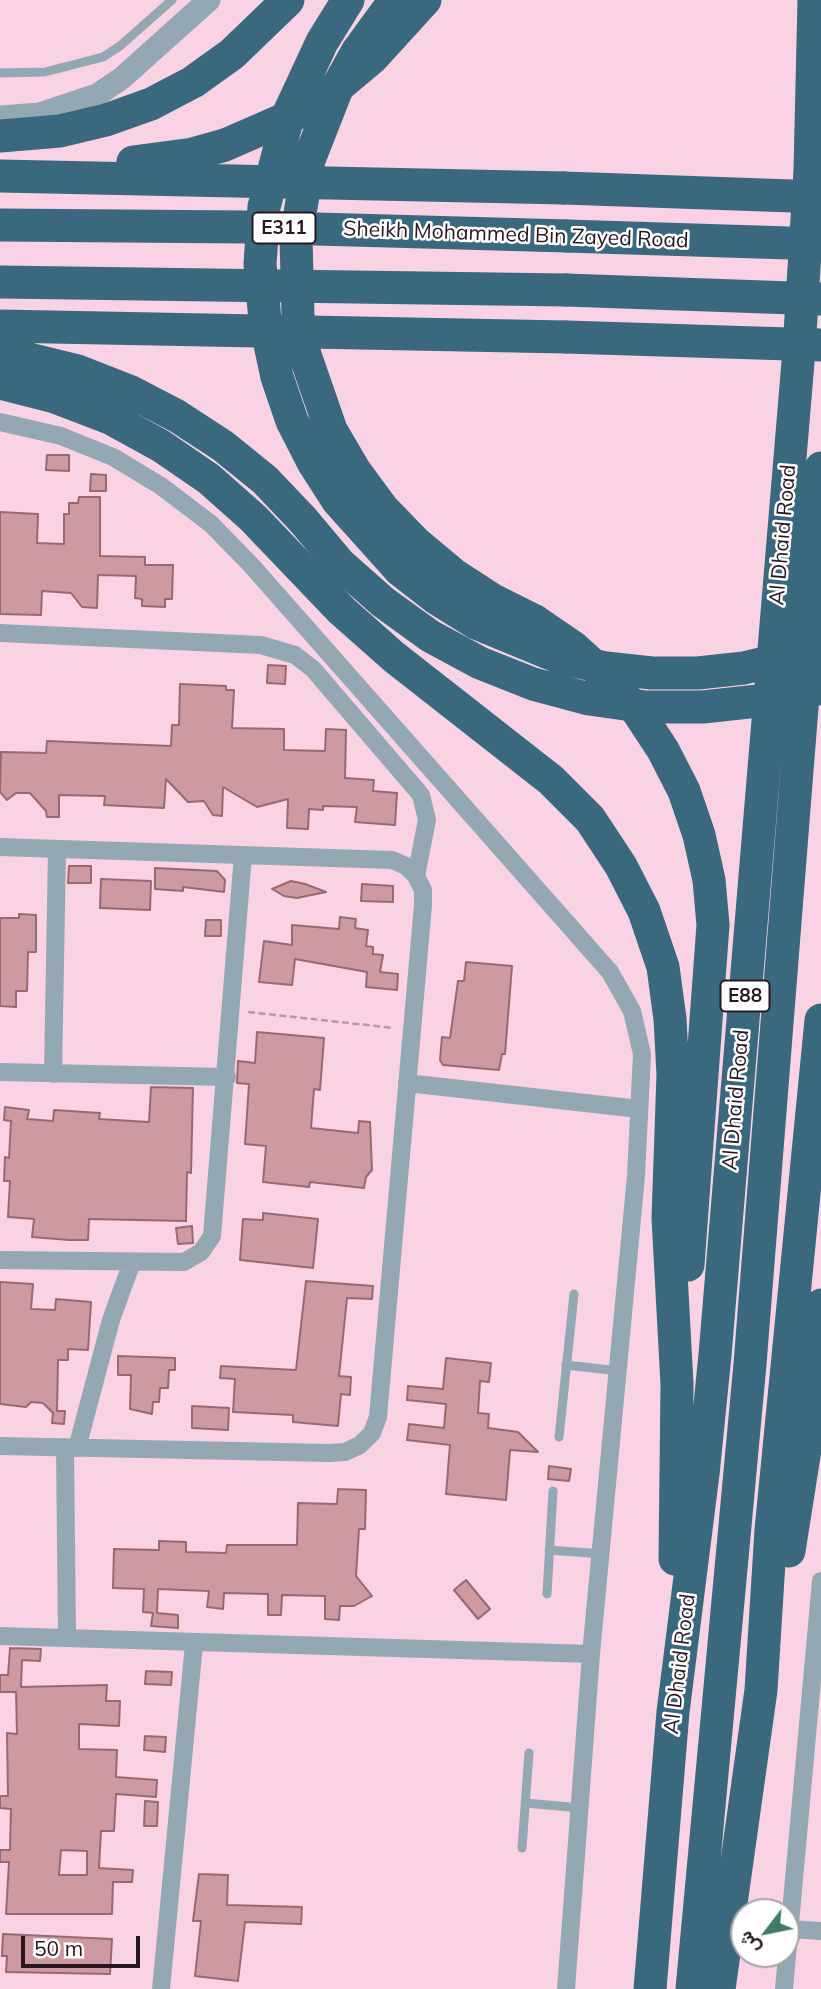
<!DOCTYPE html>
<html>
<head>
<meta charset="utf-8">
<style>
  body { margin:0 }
  #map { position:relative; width:821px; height:1989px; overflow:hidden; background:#f9d2e3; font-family:Mulish,Vazirmatn,sans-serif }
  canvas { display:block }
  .north { position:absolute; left:730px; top:1898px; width:70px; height:70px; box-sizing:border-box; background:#fff; border:2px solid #a9a2a5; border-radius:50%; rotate:238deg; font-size:19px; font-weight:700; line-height:28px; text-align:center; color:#28171f }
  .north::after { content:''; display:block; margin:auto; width:24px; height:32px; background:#3e7c68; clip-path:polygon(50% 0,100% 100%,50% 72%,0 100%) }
  .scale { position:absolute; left:21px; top:1936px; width:119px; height:32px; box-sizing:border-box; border:4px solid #28171f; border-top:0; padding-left:9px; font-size:21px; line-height:24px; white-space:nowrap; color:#28171f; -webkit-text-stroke:5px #fff; paint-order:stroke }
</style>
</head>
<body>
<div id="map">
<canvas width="821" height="1989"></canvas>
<div class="north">ش</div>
<div class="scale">50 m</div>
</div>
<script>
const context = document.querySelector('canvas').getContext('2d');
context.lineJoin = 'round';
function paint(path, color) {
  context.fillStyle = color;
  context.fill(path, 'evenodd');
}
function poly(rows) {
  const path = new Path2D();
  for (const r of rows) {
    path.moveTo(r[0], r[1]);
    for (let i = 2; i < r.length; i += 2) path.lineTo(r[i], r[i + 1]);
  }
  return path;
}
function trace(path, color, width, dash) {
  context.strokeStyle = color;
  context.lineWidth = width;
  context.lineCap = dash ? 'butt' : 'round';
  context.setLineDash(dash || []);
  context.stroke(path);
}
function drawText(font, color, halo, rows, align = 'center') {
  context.font = font + ' Mulish,sans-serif';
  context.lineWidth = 5;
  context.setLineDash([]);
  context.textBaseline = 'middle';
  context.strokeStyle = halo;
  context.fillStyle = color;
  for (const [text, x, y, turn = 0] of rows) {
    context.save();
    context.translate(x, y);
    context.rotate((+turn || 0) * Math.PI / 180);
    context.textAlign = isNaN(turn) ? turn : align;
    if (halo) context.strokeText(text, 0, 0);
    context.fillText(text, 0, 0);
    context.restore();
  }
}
const building = poly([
  [47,455,69,455,69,471,46,470,47,455],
  [91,474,106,475,106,491,90,491,91,474],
  [79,497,100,497,100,556,145,557,145,565,173,565,172,599,165,599,165,607,142,606,142,599,135,598,136,576,98,575,97,608,82,607,71,593,42,591,41,615,0,614,0,512,38,514,37,543,64,544,64,514,69,514,69,503,78,503,79,497],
  [268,665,286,666,285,684,267,683,268,665],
  [180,684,226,686,226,690,234,690,232,728,284,729,284,750,325,751,326,729,346,730,345,778,374,780,373,791,397,793,395,825,355,822,357,807,323,806,323,810,309,809,308,829,287,828,288,799,257,807,223,787,222,816,213,815,204,801,188,802,166,779,164,808,104,805,105,796,59,795,59,817,47,817,46,811,30,793,16,793,7,800,0,792,1,752,46,753,47,741,171,746,172,725,179,725,180,684],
  [69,866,91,866,91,883,68,883,69,866],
  [155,868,217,871,225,880,224,892,183,887,183,891,155,889,155,868],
  [101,879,151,881,150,910,100,908,101,879],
  [291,881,305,884,326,892,297,898,284,896,272,889,291,881],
  [362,884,393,886,393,902,361,901,362,884],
  [19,914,36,915,36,952,28,952,27,991,16,991,16,1007,0,1006,0,918,19,918,19,914],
  [340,917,356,919,355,928,368,930,366,946,373,947,373,954,383,955,380,972,398,974,397,990,366,987,367,972,295,959,292,985,259,982,264,941,292,945,292,925,339,929,340,917],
  [206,920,221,920,221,936,205,936,206,920],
  [466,962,512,966,505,1054,502,1054,499,1070,443,1065,440,1060,442,1037,450,1038,458,981,464,981,466,962],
  [257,1032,324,1038,320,1090,314,1089,311,1128,358,1133,359,1121,370,1122,372,1170,366,1177,364,1188,310,1182,309,1187,263,1182,266,1146,245,1144,249,1084,237,1083,238,1061,255,1063,257,1032],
  [151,1087,193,1088,191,1173,187,1172,186,1221,89,1219,88,1240,69,1240,32,1237,34,1219,8,1217,10,1181,4,1181,5,1157,9,1158,11,1121,4,1120,5,1107,29,1110,27,1119,53,1121,54,1110,100,1113,99,1119,149,1122,151,1087],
  [263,1213,318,1219,313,1268,240,1260,243,1219,263,1220,263,1213],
  [192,1226,193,1243,178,1244,176,1228,192,1226],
  [306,1281,373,1286,372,1299,347,1298,339,1376,351,1377,350,1395,341,1394,338,1426,293,1422,293,1415,233,1412,235,1379,220,1378,221,1366,296,1370,306,1281],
  [0,1282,33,1284,31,1309,55,1310,56,1299,91,1302,88,1350,68,1349,68,1360,58,1360,57,1411,65,1411,64,1424,52,1423,53,1413,43,1403,31,1402,26,1407,0,1404,0,1282],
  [118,1356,175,1358,175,1370,169,1370,168,1388,160,1388,159,1402,153,1402,152,1414,130,1409,131,1375,118,1375,118,1356],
  [446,1358,491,1363,489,1382,480,1381,478,1413,489,1414,488,1428,518,1432,538,1452,510,1450,506,1500,446,1494,450,1445,407,1440,409,1424,444,1428,446,1404,407,1400,408,1386,443,1389,446,1358],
  [192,1406,229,1408,228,1430,192,1428,192,1406],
  [549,1466,571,1469,569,1481,548,1479,549,1466],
  [338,1489,366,1490,365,1529,359,1529,356,1576,372,1596,354,1606,340,1606,339,1620,325,1619,325,1596,282,1595,281,1615,268,1615,268,1594,224,1593,223,1609,207,1607,209,1591,158,1589,157,1613,178,1615,178,1628,151,1626,153,1613,143,1612,144,1589,113,1588,114,1549,159,1550,159,1541,186,1542,186,1552,226,1553,227,1545,297,1545,298,1503,337,1504,338,1489],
  [466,1580,490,1609,478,1619,454,1590,466,1580],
  [10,1648,41,1649,40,1661,22,1660,21,1687,107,1685,106,1701,120,1701,119,1726,79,1724,79,1749,117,1750,116,1777,157,1780,156,1797,116,1794,114,1831,101,1831,99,1868,133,1870,132,1882,113,1882,112,1914,6,1914,9,1862,0,1862,0,1850,10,1850,11,1809,0,1808,0,1796,8,1796,7,1733,17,1734,16,1692,0,1692,0,1675,8,1675,10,1648],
  [61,1850,87,1851,87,1875,59,1875,61,1850],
  [146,1671,172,1672,171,1685,145,1684,146,1671],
  [145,1736,166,1737,165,1752,144,1750,145,1736],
  [145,1801,158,1802,157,1826,144,1826,145,1801],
  [199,1874,228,1875,227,1905,302,1907,301,1924,245,1922,238,1981,195,1976,201,1921,193,1921,199,1874],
  [3,1934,112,1939,110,1974,6,1972,7,1956,2,1956,3,1934]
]);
const path = poly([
  [248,1012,394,1028]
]);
const service = poly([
  [0,73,45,72,103,57,120,46,172,0],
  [566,1365,619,1371],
  [559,1437,574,1294],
  [549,1550,602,1554],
  [547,1594,553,1491],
  [525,1803,581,1808],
  [522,1848,529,1753]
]);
const minor = poly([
  [0,422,61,436,113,457,161,486,211,524,251,565,610,972,632,1011,642,1054,636,1176,591,1654,566,1989],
  [0,633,261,645,295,655,313,669,421,795,427,820,416,876],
  [0,847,392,860,406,866,416,876,423,890,423,905,378,1417,372,1433,360,1445,345,1452,329,1453,0,1446],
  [0,1072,227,1077],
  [53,1074,57,849],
  [407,1083,639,1109],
  [0,1260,184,1262,201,1252,212,1236,243,855],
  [65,1447,67,1636],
  [77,1448,111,1320,132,1262],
  [0,1636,591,1654],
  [789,1929,821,1931],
  [161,1989,194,1644],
  [784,1989,821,1581]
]);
const tertiary = poly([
  [0,117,40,114,97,95,122,78,209,0]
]);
const motorway = poly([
  [0,136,60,131,106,120,151,104,193,82,232,54,288,0],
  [133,162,193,154,225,145,296,114,336,88,373,57,425,0],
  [0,176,564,188],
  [0,225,245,227,567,236],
  [0,282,566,290],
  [0,326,566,337],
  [0,352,78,371,129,391,177,416,223,446,265,480,303,520],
  [0,383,55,397,110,418,161,446,209,479,253,518,342,611,394,657,551,780,590,819,621,866,644,911,663,967,670,1019,673,1074,668,1218,677,1384,675,1559],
  [535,621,573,647,607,678,638,712,663,750,684,791,699,835,709,880,713,925,688,1265],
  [789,1551,806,1443,821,1305],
  [650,1989,673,1712,703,1474,715,1355,799,350,810,170,814,0],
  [692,1989,750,1364,821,468],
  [719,1989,761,1690,771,1530,821,1020]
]);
const motorwayBridge = poly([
  [348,0,322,42,289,113,264,207,260,264,265,321,277,377,292,421,313,462,338,501,400,570,436,598,476,623,561,658,606,668,652,673,698,673,744,668,821,649],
  [395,0,357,52,338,86,309,160,296,237,298,316,305,355,331,430,355,471,383,509,416,543,453,574,493,600,535,621],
  [564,188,821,197],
  [567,236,821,244],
  [566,290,821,299],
  [566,337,821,345],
  [303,520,340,564,383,602,430,636,480,663,533,684,589,699,646,707,703,707,767,700,821,688]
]);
const shields = [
  [284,228,63],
  [745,996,49]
];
const shieldNames = [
  ["E311",284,228],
  ["E88",745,996]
];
const streetNames = [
  ["Sheikh Mohammed Bin Zayed Road",516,235,2],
  ["Al Dhaid Road",783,535,-85],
  ["Al Dhaid Road",736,1100,-85],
  ["Al Dhaid Road",680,1664,-83]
];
paint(building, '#cd9aa1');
trace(building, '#996970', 2);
trace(path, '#b898a6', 2.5, [7, 3.5]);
trace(service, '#93a8b2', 9);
trace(minor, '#93a8b2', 18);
trace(tertiary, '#93a8b2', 23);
trace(motorway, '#3a687e', 33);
trace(motorwayBridge, '#3a687e', 33);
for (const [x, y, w] of shields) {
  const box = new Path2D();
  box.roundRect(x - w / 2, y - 15.5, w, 31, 5);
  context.fillStyle = '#fff';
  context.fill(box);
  trace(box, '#28171f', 2);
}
drawText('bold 19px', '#28171f', null, shieldNames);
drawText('21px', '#28171f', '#fff', streetNames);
</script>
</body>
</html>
